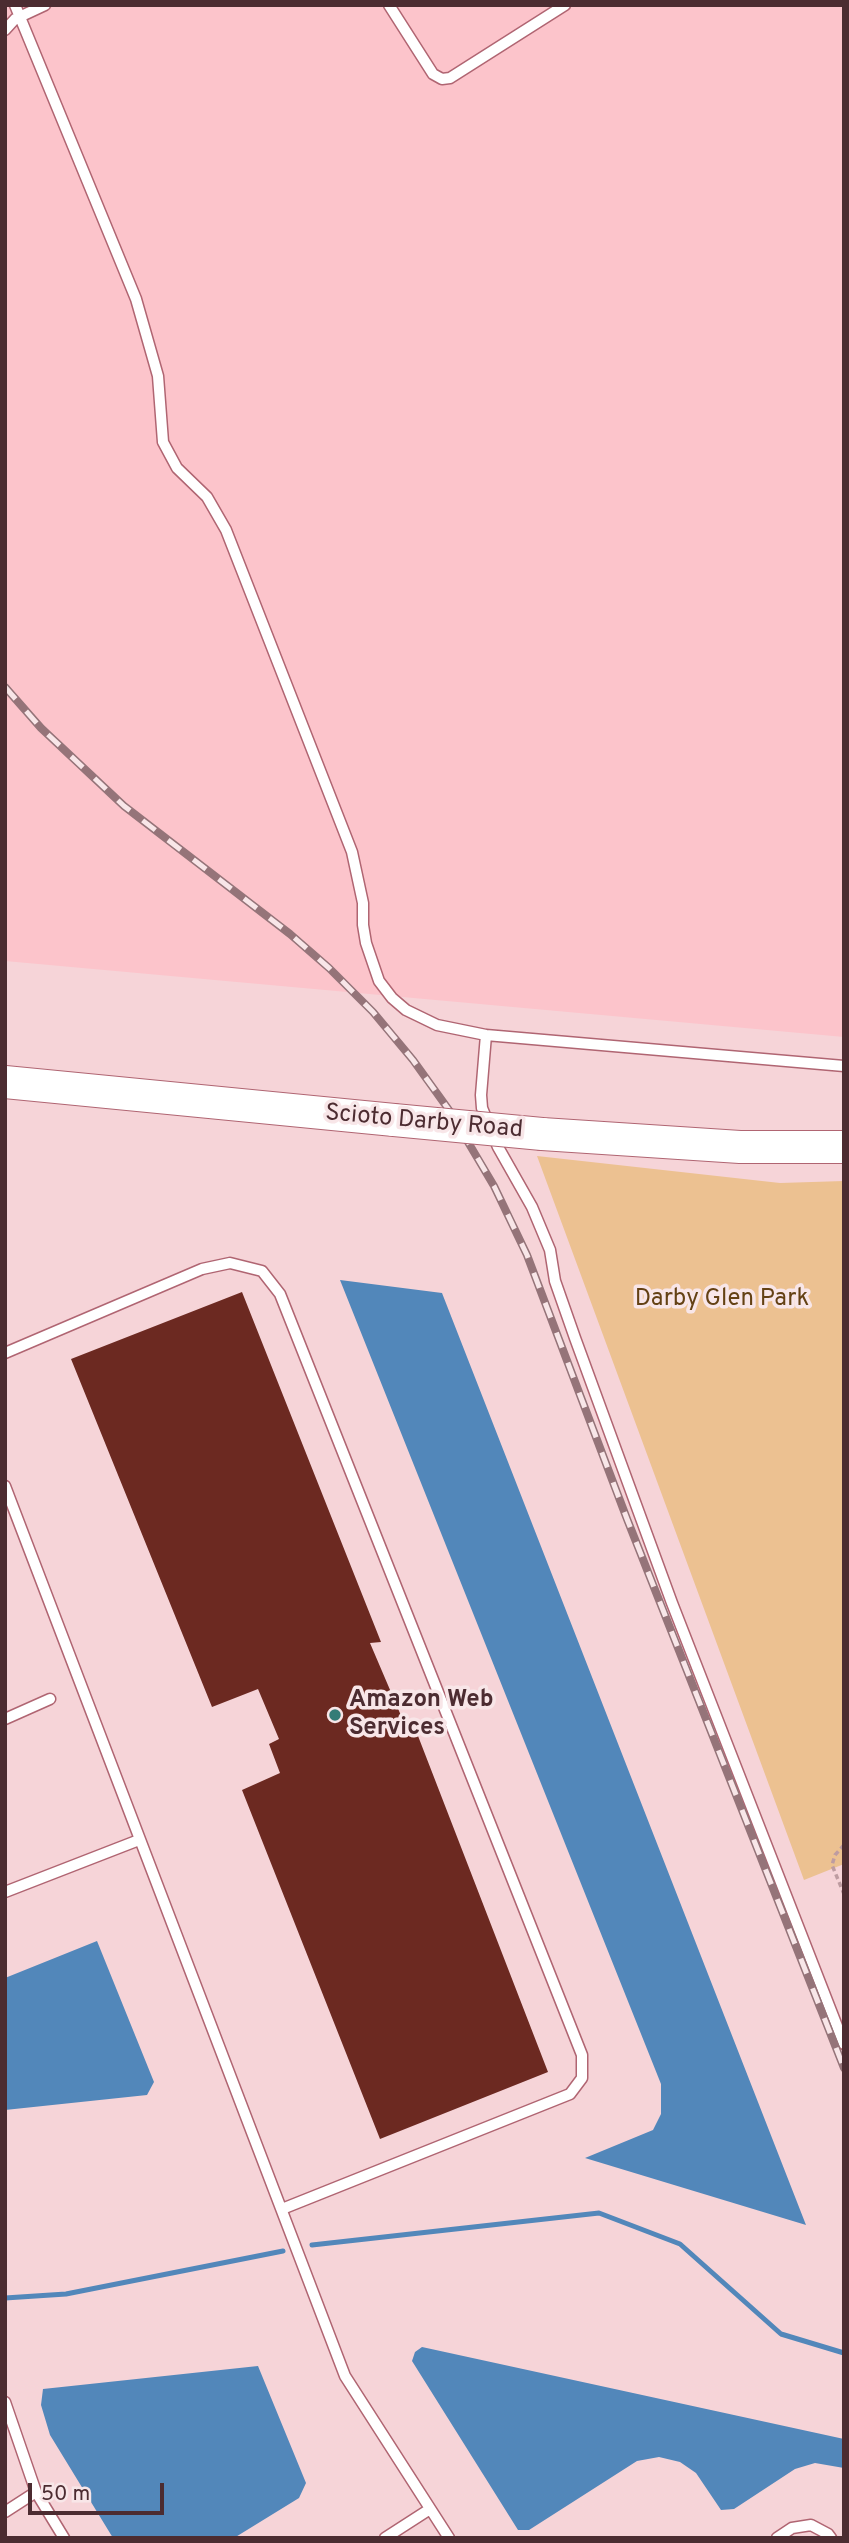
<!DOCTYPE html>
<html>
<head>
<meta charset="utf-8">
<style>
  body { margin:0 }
  #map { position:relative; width:849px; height:2543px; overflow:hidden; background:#f6d4d8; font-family:Overpass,sans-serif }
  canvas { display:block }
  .frame { position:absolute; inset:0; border:7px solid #4c2c31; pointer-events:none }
  .scale { position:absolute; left:28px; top:2483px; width:136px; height:32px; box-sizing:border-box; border:4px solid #4c2c31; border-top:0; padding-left:9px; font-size:21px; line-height:24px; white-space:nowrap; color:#4c2c31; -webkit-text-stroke:5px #f8e6e8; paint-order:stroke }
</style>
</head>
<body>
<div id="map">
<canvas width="849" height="2543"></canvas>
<div class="frame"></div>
<div class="scale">50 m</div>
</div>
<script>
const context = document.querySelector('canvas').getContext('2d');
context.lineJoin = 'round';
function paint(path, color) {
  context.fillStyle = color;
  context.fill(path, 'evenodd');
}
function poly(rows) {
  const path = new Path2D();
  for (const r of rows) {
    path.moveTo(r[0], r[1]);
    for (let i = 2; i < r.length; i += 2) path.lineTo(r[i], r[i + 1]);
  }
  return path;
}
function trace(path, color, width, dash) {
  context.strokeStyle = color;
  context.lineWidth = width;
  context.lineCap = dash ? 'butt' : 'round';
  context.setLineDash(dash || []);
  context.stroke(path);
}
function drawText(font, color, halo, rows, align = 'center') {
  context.font = font + ' Overpass,sans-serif';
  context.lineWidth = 7;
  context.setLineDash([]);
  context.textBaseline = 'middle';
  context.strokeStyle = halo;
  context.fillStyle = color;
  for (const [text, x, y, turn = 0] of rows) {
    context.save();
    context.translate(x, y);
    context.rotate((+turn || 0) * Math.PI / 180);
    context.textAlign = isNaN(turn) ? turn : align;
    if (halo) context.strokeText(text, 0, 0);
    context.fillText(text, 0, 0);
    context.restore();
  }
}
const built = poly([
  [5,5,844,5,844,1037,5,961]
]);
const green = poly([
  [537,1156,780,1183,844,1181,844,1864,804,1880]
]);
const water = poly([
  [340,1280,442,1293,806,2225,585,2158,653,2130,661,2114,661,2084],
  [97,1941,154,2082,147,2095,5,2110,5,1978],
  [422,2347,844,2439,844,2468,815,2463,795,2469,734,2509,721,2510,696,2473,680,2462,659,2457,637,2461,529,2530,518,2530,412,2361,415,2352],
  [258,2366,306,2483,299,2498,234,2538,113,2538,50,2435,41,2405,43,2389]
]);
const stream = poly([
  [312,2245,599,2213,680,2244,781,2334,844,2353],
  [5,2298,66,2294,283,2251]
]);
const building = poly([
  [242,1292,381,1642,370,1643,405,1725,413,1723,548,2072,380,2139,242,1790,280,1773,269,1744,279,1739,258,1689,212,1707,71,1359]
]);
const path = poly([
  [844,1845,835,1855,832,1865,844,1894]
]);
const service = poly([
  [15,5,136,299,158,376,163,442,177,468,207,497,226,530,352,852,363,903,363,925,366,943,379,981,392,998,406,1010,437,1025,486,1035,844,1066],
  [389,5,433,74,442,79,450,78,565,5],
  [5,30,15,19,45,5],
  [486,1035,481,1095,482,1108,498,1147,532,1207,550,1250,555,1281,575,1338,672,1603,844,2044],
  [5,1353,202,1269,230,1263,262,1271,280,1294,582,2055,582,2078,570,2094,282,2209],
  [5,1486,345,2376,449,2538],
  [5,1719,50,1699],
  [5,1892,139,1840],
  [5,2402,36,2492,5,2512],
  [36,2492,64,2538],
  [385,2538,430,2509],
  [777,2538,792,2528,811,2525,828,2534,831,2538]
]);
const secondary = poly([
  [5,1082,394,1120],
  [542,1134,740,1147,844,1147]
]);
const rail = poly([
  [5,687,41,728,124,806,290,934,329,968,373,1012,413,1060,449,1110,494,1186,527,1255,627,1519,844,2068]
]);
const secondaryBridge = poly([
  [394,1120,542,1134]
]);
const markers = [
  [335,1715,7,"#347c77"]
];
const streetNames = [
  ["Scioto Darby Road",424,1123,5]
];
const parkNames = [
  ["Darby Glen Park",722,1300]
];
const poiNames = [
  ["Amazon Web",349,1701],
  ["Services",349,1729]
];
paint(built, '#fcc4cb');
paint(green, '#ecc191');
paint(water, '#5287ba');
trace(stream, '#5287ba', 5);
paint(building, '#6c2921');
trace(service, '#b06572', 13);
trace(secondary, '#b06572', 34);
trace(path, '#be9ca1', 3.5, [5, 3.5]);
trace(service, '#fff', 10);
trace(secondary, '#fff', 32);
trace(rail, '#957479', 8);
trace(rail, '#f8e6e8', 5, [16]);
trace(secondaryBridge, '#b06572', 34, []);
trace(secondaryBridge, '#fff', 32);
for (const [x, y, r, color] of markers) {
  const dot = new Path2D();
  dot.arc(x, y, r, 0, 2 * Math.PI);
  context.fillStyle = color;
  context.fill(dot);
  trace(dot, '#f8e6e8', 2.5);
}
drawText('24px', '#4c2c31', '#f8e6e8', streetNames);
drawText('24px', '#644114', '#f8e6e8', parkNames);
drawText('bold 24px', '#4c2c31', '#f8e6e8', poiNames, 'left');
</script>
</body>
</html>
